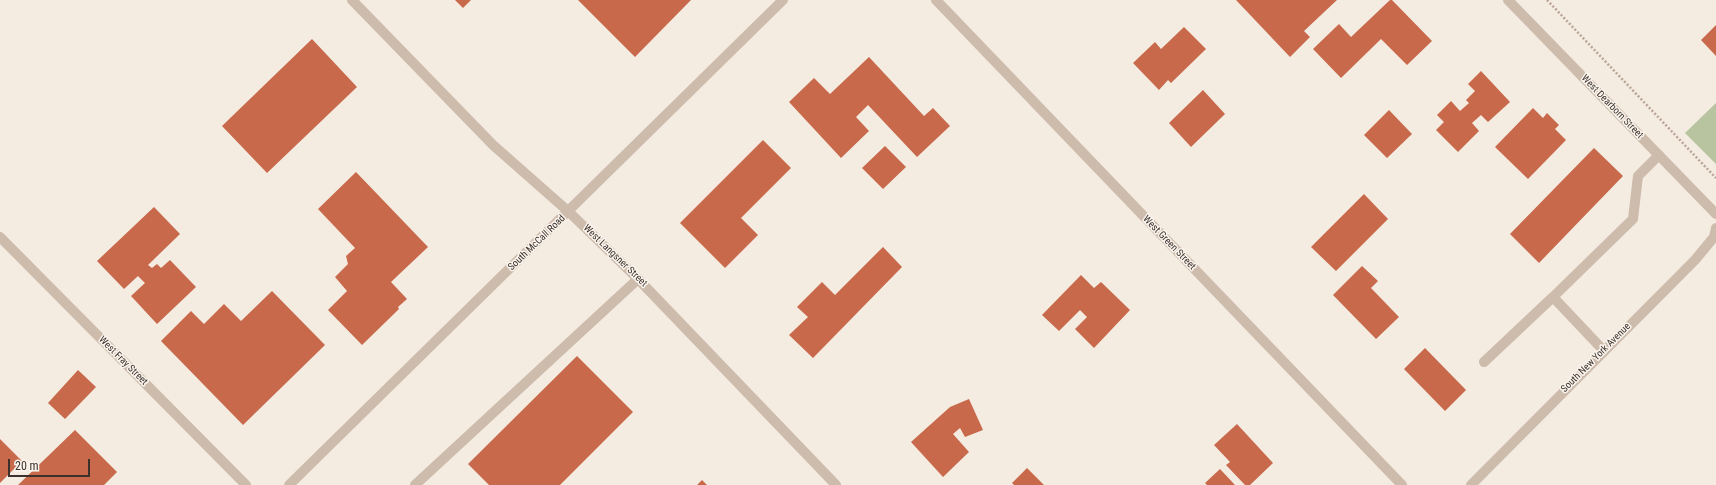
<!DOCTYPE html>
<html>
<head>
<meta charset="utf-8">
<style>
  body { margin:0 }
  #map { position:relative; width:1716px; height:485px; overflow:hidden; background:#f4ebe1; font-family:"Roboto Condensed",sans-serif }
  canvas { display:block }
  .scale { position:absolute; left:8px; top:459px; width:82px; height:18px; box-sizing:border-box; border:2px solid #3b302b; border-top:0; padding-left:5px; font-size:12px; line-height:14px; white-space:nowrap; color:#3b302b; -webkit-text-stroke:3px #fbf5ee; paint-order:stroke }
</style>
</head>
<body>
<div id="map">
<canvas width="1716" height="485"></canvas>
<div class="scale">20 m</div>
</div>
<script>
const context = document.querySelector('canvas').getContext('2d');
context.lineJoin = 'round';
function paint(path, color) {
  context.fillStyle = color;
  context.fill(path, 'evenodd');
}
function poly(rows) {
  const path = new Path2D();
  for (const r of rows) {
    path.moveTo(r[0], r[1]);
    for (let i = 2; i < r.length; i += 2) path.lineTo(r[i], r[i + 1]);
  }
  return path;
}
function trace(path, color, width, dash) {
  context.strokeStyle = color;
  context.lineWidth = width;
  context.lineCap = dash ? 'butt' : 'round';
  context.setLineDash(dash || []);
  context.stroke(path);
}
function drawText(font, color, halo, rows, align = 'center') {
  context.font = font + ' "Roboto Condensed",sans-serif';
  context.lineWidth = 3;
  context.setLineDash([]);
  context.textBaseline = 'middle';
  context.strokeStyle = halo;
  context.fillStyle = color;
  for (const [text, x, y, turn = 0] of rows) {
    context.save();
    context.translate(x, y);
    context.rotate((+turn || 0) * Math.PI / 180);
    context.textAlign = isNaN(turn) ? turn : align;
    if (halo) context.strokeText(text, 0, 0);
    context.fillText(text, 0, 0);
    context.restore();
  }
}
const green = poly([
  [1716,103,1716,164,1685,133]
]);
const building = poly([
  [455,0,471,0,463,8],
  [578,0,691,0,635,57],
  [1236,0,1337,0,1304,31,1310,37,1290,57],
  [1390,0,1392,0,1432,41,1407,65,1381,39,1341,78,1313,49,1339,24,1351,37],
  [1716,25,1716,56,1701,40],
  [1184,27,1206,49,1171,83,1168,80,1159,90,1133,63,1155,42,1161,49],
  [312,39,357,87,267,173,222,126],
  [869,57,924,116,933,108,950,126,917,157,868,105,856,117,869,131,841,158,789,102,814,78,830,94],
  [1481,71,1510,102,1488,122,1481,115,1472,123,1479,131,1458,152,1436,130,1444,122,1437,115,1451,101,1460,111,1469,103,1466,100,1475,91,1468,84],
  [1203,90,1225,114,1191,147,1169,123],
  [1533,108,1543,118,1547,113,1559,125,1555,129,1566,140,1528,179,1495,147],
  [1389,110,1412,134,1387,158,1364,135],
  [763,140,791,168,741,218,758,235,725,268,680,223],
  [885,146,906,167,883,189,862,168],
  [1594,148,1623,176,1539,263,1510,234],
  [356,172,428,247,391,282,407,299,398,307,399,309,362,345,328,310,347,291,335,277,348,264,346,256,355,248,318,209],
  [1364,194,1388,219,1336,271,1311,247],
  [154,207,180,234,148,265,152,268,157,264,161,268,170,260,196,287,157,324,131,296,145,283,138,276,124,289,97,261],
  [883,247,902,267,813,358,789,335,808,317,797,307,822,282,835,295],
  [1362,266,1378,281,1371,288,1399,317,1376,339,1333,295],
  [1081,275,1094,288,1101,282,1130,310,1094,348,1075,329,1087,317,1080,310,1059,331,1042,315],
  [272,291,325,345,243,425,161,341,191,311,204,324,224,304,241,321],
  [1425,348,1466,390,1445,411,1404,369],
  [577,356,633,412,560,485,489,485,468,464],
  [78,370,96,387,65,419,48,403],
  [969,399,983,430,965,437,960,428,953,434,969,452,943,477,911,442,950,407],
  [1237,424,1273,463,1250,485,1245,485,1226,465,1230,462,1214,445],
  [75,430,117,472,104,485,18,485],
  [0,439,22,461,0,483],
  [1027,468,1044,485,1014,485,1012,483],
  [1220,469,1235,485,1207,485,1205,483],
  [702,480,707,485,697,485]
]);
const path = poly([
  [1547,0,1716,178]
]);
const service = poly([
  [1553,297,1633,219,1638,176,1659,155],
  [1484,362,1553,297,1604,351],
  [415,485,638,279]
]);
const minor = poly([
  [352,0,493,145,569,212,638,279,836,485],
  [936,0,1402,485],
  [0,237,246,485],
  [1471,485,1695,260,1714,237,1716,228]
]);
const tertiary = poly([
  [1508,0,1716,214],
  [289,485,783,0]
]);
const streetNames = [
  ["West Dearborn Street",1612,107,46],
  ["South McCall Road",537,243,-44],
  ["West Green Street",1169,243,46],
  ["West Langsner Street",615,256,44],
  ["South New York Avenue",1596,358,-45],
  ["West Fray Street",123,361,45]
];
paint(green, '#b8c4a0');
paint(building, '#c8694b');
trace(path, '#b9a596', 2.5, [2, 2]);
trace(service, '#cdbbac', 10);
trace(minor, '#cdbbac', 10);
trace(tertiary, '#cdbbac', 10);
drawText('10px', '#3b302b', '#fbf5ee', streetNames);
</script>
</body>
</html>
